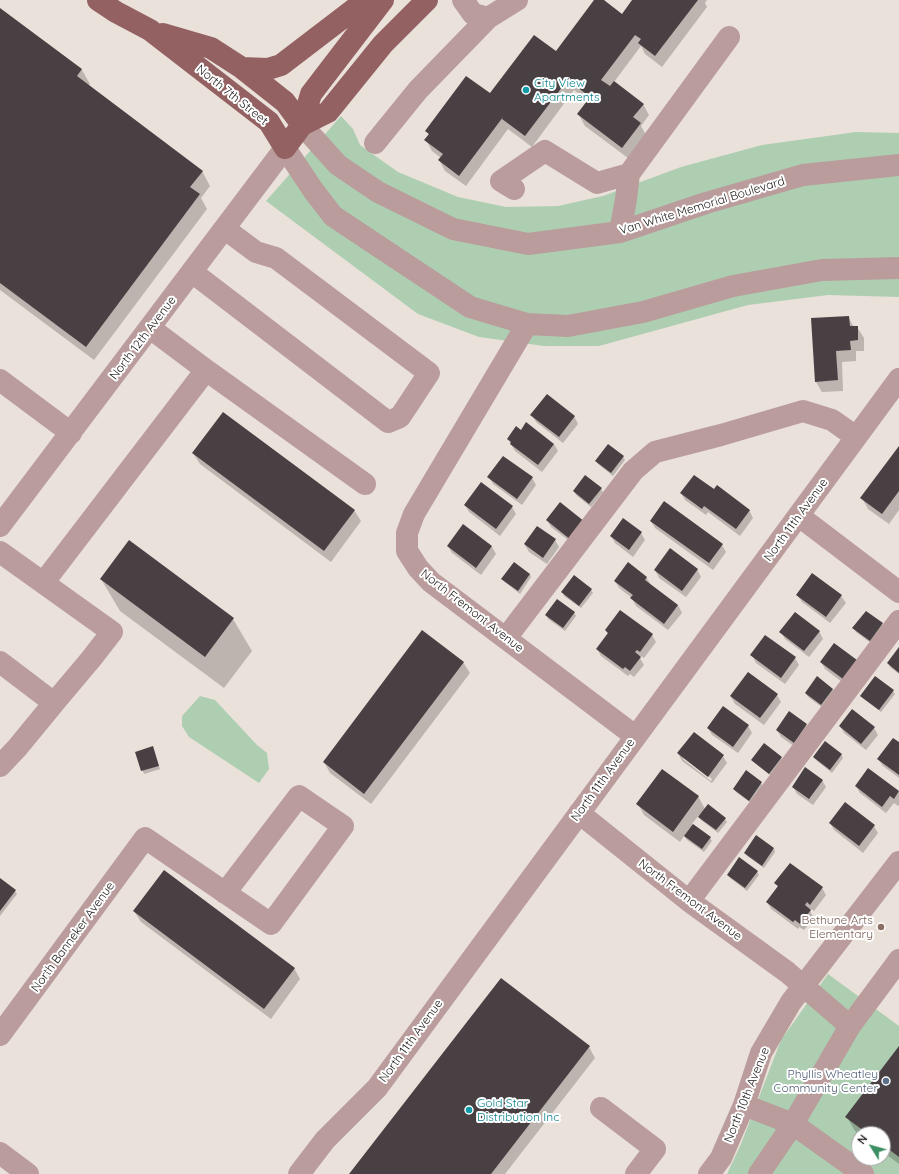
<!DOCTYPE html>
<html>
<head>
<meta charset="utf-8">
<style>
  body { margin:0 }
  #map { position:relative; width:899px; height:1174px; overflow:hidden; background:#eae1db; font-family:Quicksand,sans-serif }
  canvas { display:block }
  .north { position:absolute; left:851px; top:1126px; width:40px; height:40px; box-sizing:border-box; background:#fff; border:1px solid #a4a2a1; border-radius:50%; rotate:307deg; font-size:11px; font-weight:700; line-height:16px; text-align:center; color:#1b1715 }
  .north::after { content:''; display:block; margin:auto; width:14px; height:18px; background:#3c8f62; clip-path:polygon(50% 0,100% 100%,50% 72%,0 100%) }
</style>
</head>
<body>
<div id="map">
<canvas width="899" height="1174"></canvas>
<div class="north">N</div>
</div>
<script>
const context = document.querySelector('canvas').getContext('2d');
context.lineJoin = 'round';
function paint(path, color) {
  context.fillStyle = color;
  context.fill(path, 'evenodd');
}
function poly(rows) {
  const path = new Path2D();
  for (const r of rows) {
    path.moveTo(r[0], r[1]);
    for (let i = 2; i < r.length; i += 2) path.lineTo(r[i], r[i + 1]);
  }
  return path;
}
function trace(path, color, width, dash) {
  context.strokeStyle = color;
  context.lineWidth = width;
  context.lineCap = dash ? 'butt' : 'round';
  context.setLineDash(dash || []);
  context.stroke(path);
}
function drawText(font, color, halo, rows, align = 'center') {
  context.font = font + ' Quicksand,sans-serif';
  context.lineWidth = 4;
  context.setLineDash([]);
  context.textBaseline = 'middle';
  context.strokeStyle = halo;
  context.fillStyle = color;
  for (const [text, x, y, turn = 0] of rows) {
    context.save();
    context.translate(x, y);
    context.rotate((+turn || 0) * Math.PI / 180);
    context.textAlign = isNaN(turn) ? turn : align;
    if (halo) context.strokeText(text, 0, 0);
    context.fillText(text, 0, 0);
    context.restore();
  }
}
const green = poly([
  [341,116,353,129,360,145,398,172,458,197,506,207,558,206,603,196,681,167,762,145,856,132,899,133,899,297,828,295,748,305,599,346,544,346,479,337,418,314,266,201],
  [200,696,215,700,257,745,267,753,269,769,259,783,189,737,182,726,182,716],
  [828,974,899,1026,899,1174,727,1174,741,1144,781,1040],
  [859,1134,883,1134,883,1158,859,1158]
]);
const shadow = poly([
  [595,0,602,0,622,15,634,0,707,0,705,3,707,7,662,67,645,54,641,46,614,82,643,104,649,115,641,126,646,135,628,158,585,126,579,115,589,101,574,90,532,147,508,129,466,186,445,171,439,160,441,158,432,151,426,140,429,136,427,131,490,94,556,52],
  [0,9,82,70,90,84,88,86,202,171,210,186,201,198,207,209,94,360,0,290],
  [848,317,854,327,857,327,864,338,864,351,856,351,856,361,842,362,843,391,822,392,816,382],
  [532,415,574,416,578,424,563,443,536,422],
  [521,431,554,444,558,451,542,472,515,451,508,439],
  [608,445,623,457,625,460,613,476,598,464,596,461],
  [899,448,899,510,889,524,868,509,862,498],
  [193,453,354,510,361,521,331,562,200,464],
  [489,477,532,478,536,485,522,505,493,484],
  [601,489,603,492,591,507,576,495,574,491],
  [681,493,749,510,753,518,740,536,708,512,706,515,685,500],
  [465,505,512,507,516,514,500,536,469,512],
  [547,520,588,530,576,546,551,527],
  [651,521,722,545,726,552,713,570,655,528],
  [463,526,492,547,496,554,481,575,452,553,448,546],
  [641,533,645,540,633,557,615,543,611,536],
  [555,540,559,547,547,564,529,552,525,545],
  [697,569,701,577,686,597,659,578,655,570],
  [530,574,531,577,520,594,505,582,503,579],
  [813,574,841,596,846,603,830,623,802,602,797,595],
  [646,577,651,585,678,605,682,613,668,630,636,606,632,598,619,588,615,581],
  [101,579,233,619,252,651,224,688,120,611],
  [591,590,593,593,581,608,564,596,563,592],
  [574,612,576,616,565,631,548,619,546,615],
  [882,624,884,627,872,644,856,632,854,628],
  [606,630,652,635,656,642,644,658,641,656,640,658,644,665,634,677,630,674,628,676,601,656,597,649,608,634],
  [819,631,823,639,809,657,785,639,781,632],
  [899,649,899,674,890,667,888,663],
  [752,655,795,658,799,665,785,684,756,663],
  [856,661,847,686,825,669,821,662],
  [463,662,470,673,371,804,330,773,324,762],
  [833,689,835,692,823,708,808,697,806,694],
  [893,691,895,694,881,712,864,699,862,696],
  [777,695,781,702,764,725,735,704,731,697],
  [806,725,810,732,798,749,781,737,777,730],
  [748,726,752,733,738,753,712,735,708,728],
  [840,726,874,728,878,735,866,750,844,733],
  [899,743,899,778,883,766,878,759],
  [764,745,781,758,783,761,771,776,755,763,753,760],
  [154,751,160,769,144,774,136,753],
  [678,753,723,756,727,763,712,783,682,761],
  [683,756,712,779,711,781,683,759],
  [841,754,843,758,832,773,816,760,814,757],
  [869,770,899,792,899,805,898,806,894,803,886,813,860,793,856,786],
  [822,780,826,787,813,805,797,794,793,787],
  [761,783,763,786,751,803,736,792,734,789],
  [698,796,705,809,725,819,727,822,718,833,701,820,699,815,692,824,710,838,712,841,704,852,687,840,684,836,680,842,644,815,638,804],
  [830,823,874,826,878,833,863,853,834,830],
  [757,837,774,849,775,852,764,868,747,856,745,853],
  [757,871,759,875,747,891,730,878,728,875],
  [0,879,15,891,17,894,0,916],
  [776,883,822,888,826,895,814,911,811,909,810,911,814,918,804,930,799,927,798,929,771,909,767,902,778,888],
  [134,911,294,968,300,979,271,1019,141,922],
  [589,1047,595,1058,505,1174,351,1174],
  [899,1047,899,1164,883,1152,883,1134,859,1134,855,1131,847,1117]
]);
const building = poly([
  [594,0,604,0,622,14,632,0,698,0,655,56,638,43,641,39,635,35,601,80,610,86,614,81,644,104,633,117,641,123,622,148,577,114,590,97,568,80,569,78,525,136,502,119,503,117,459,176,438,160,443,154,424,140,429,134,425,131,466,76,490,93,534,35,556,51],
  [0,8,82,69,77,76,203,171,190,187,200,194,86,347,0,283],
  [849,316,850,326,858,326,858,340,850,341,851,350,836,351,838,380,815,382,811,318],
  [547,394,575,416,559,437,530,415],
  [223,412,355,510,324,551,192,453],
  [526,422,554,444,538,465,510,444,511,442,507,439,516,426,521,430],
  [608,444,624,456,611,473,595,461],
  [899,446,899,491,882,514,860,498],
  [503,456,533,477,517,499,487,477],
  [585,475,602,488,589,504,573,491],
  [694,475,714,489,717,485,750,510,736,529,704,506,702,509,680,493],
  [481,482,513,506,496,529,464,505],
  [664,501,723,544,709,563,650,521],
  [560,502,585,522,571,540,546,520],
  [623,518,642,532,629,550,610,536],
  [463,524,492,546,476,568,447,546],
  [537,526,556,539,543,558,524,544],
  [129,540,234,618,205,657,100,579],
  [670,548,698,569,682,591,654,570],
  [514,562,530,574,518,591,501,579],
  [628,562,647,577,645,580,678,605,664,624,630,598,633,595,614,581],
  [812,573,842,595,826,617,796,595],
  [574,575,592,589,579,606,561,592],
  [557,599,575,612,563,628,545,615],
  [620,610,653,634,640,652,637,650,635,652,641,657,630,671,625,667,623,669,596,649,608,633,605,630],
  [866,611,883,623,870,641,852,628],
  [795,612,820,631,804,651,779,632],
  [422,630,464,662,364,794,323,762],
  [765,635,796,657,781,678,750,655],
  [834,643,857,660,843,679,820,662],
  [899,647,899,673,887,663],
  [748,672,778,694,760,718,730,696],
  [817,676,833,689,821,705,805,693],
  [875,676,894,690,879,710,860,696],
  [723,706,749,725,733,747,707,728],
  [852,709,875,727,861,744,839,726],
  [789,711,807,724,794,743,776,730],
  [694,732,724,755,708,777,677,753],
  [893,738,899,742,899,775,877,759],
  [825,741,842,754,830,770,813,757],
  [764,743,782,757,769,774,751,760],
  [153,746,159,766,141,771,135,752],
  [805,767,823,780,809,799,792,787],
  [868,768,899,791,894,799,890,796,882,807,855,786],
  [662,769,699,796,673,832,636,804],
  [746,770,762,782,749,801,733,789],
  [845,802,875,825,859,846,829,823],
  [708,804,726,818,716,830,698,817],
  [693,824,711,837,702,849,684,836],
  [756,835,774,848,762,866,744,853],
  [739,857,758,871,745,888,727,875],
  [790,863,823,887,810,905,807,902,805,905,811,910,800,924,795,920,793,922,766,902,778,886,774,883],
  [164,870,295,968,264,1009,133,911],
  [0,878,16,890,0,911],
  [501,978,590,1046,491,1174,349,1174],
  [899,1046,899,1157,883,1145,883,1134,868,1134,845,1117]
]);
const minor = poly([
  [463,0,473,14,488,18,517,0],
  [302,125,338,165,378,192,453,229,528,244,620,232,706,203,803,175,899,165],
  [375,143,418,90,488,18],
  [514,189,501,181,545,151,597,183,629,174],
  [620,232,626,199,629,174,729,37],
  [192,272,388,422,400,417,429,373,276,258,256,252,225,229],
  [527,324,414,514,407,533,407,551,418,568,431,582,635,736],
  [150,328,206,370],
  [0,380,71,433],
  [799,516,899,592],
  [0,526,285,148,313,190,333,216,470,307,527,324,568,326,643,312,733,286,822,270,899,268],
  [0,552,112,632,91,659,54,703,0,662],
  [44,582,206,370,365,484],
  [506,638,633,471,655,452,721,435,803,411,832,420,856,437],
  [0,766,17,748,54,703],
  [579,813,689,901,787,972,850,1026,899,960],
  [689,901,899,621],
  [0,1035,145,838,271,924,343,826,299,796,225,893],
  [744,1105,793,1124,863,1174],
  [601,1108,655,1149,636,1174],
  [0,1153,28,1174],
  [299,1174,325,1140,377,1088,899,379],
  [709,1174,721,1158,744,1105,761,1053,791,1002,899,862],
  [759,1174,793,1124,850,1026]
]);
const major = poly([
  [98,0,116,12,150,30,269,122,285,148,302,125,311,94,383,0],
  [163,34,211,48,242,68,285,102,302,125],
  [242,68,268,69,281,65,366,0],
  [302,125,328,112,383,44,427,0]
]);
const markers = [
  [526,90,4,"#0f9aa8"],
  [881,927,4,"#8d6e63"],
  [886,1081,4,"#5c6f8a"],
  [469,1110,4,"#0f9aa8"]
];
const cultureNames = [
  ["City View",534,83],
  ["Apartments",534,97],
  ["Gold Star",477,1103],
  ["Distribution Inc",477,1117]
];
const streetNames = [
  ["North 7th Street",232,95,39],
  ["Van White Memorial Boulevard",702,206,-17],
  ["North 12th Avenue",143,338,-53],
  ["North 11th Avenue",796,520,-54],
  ["North Fremont Avenue",472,611,38],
  ["North 11th Avenue",603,780,-54],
  ["North Fremont Avenue",690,900,37],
  ["North Banneker Avenue",73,937,-54],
  ["North 11th Avenue",411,1041,-54],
  ["North 10th Avenue",747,1095,-68]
];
const educationNames = [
  ["Bethune Arts",873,920],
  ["Elementary",873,934]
];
const serviceNames = [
  ["Phyllis Wheatley",878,1074],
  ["Community Center",878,1088]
];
paint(green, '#aeceb1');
paint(shadow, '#0003');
paint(building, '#494044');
trace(minor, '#ba9c9c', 22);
trace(major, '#946162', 22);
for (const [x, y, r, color] of markers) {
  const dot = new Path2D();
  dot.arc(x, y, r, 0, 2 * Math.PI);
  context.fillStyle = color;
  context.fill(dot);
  trace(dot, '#fff', 1.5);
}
drawText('12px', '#0d838f', '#fff', cultureNames, 'left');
drawText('12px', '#1b1715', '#fff', streetNames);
drawText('12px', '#785e54', '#fff', educationNames, 'right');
drawText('12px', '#4e5e75', '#fff', serviceNames, 'right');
</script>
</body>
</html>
